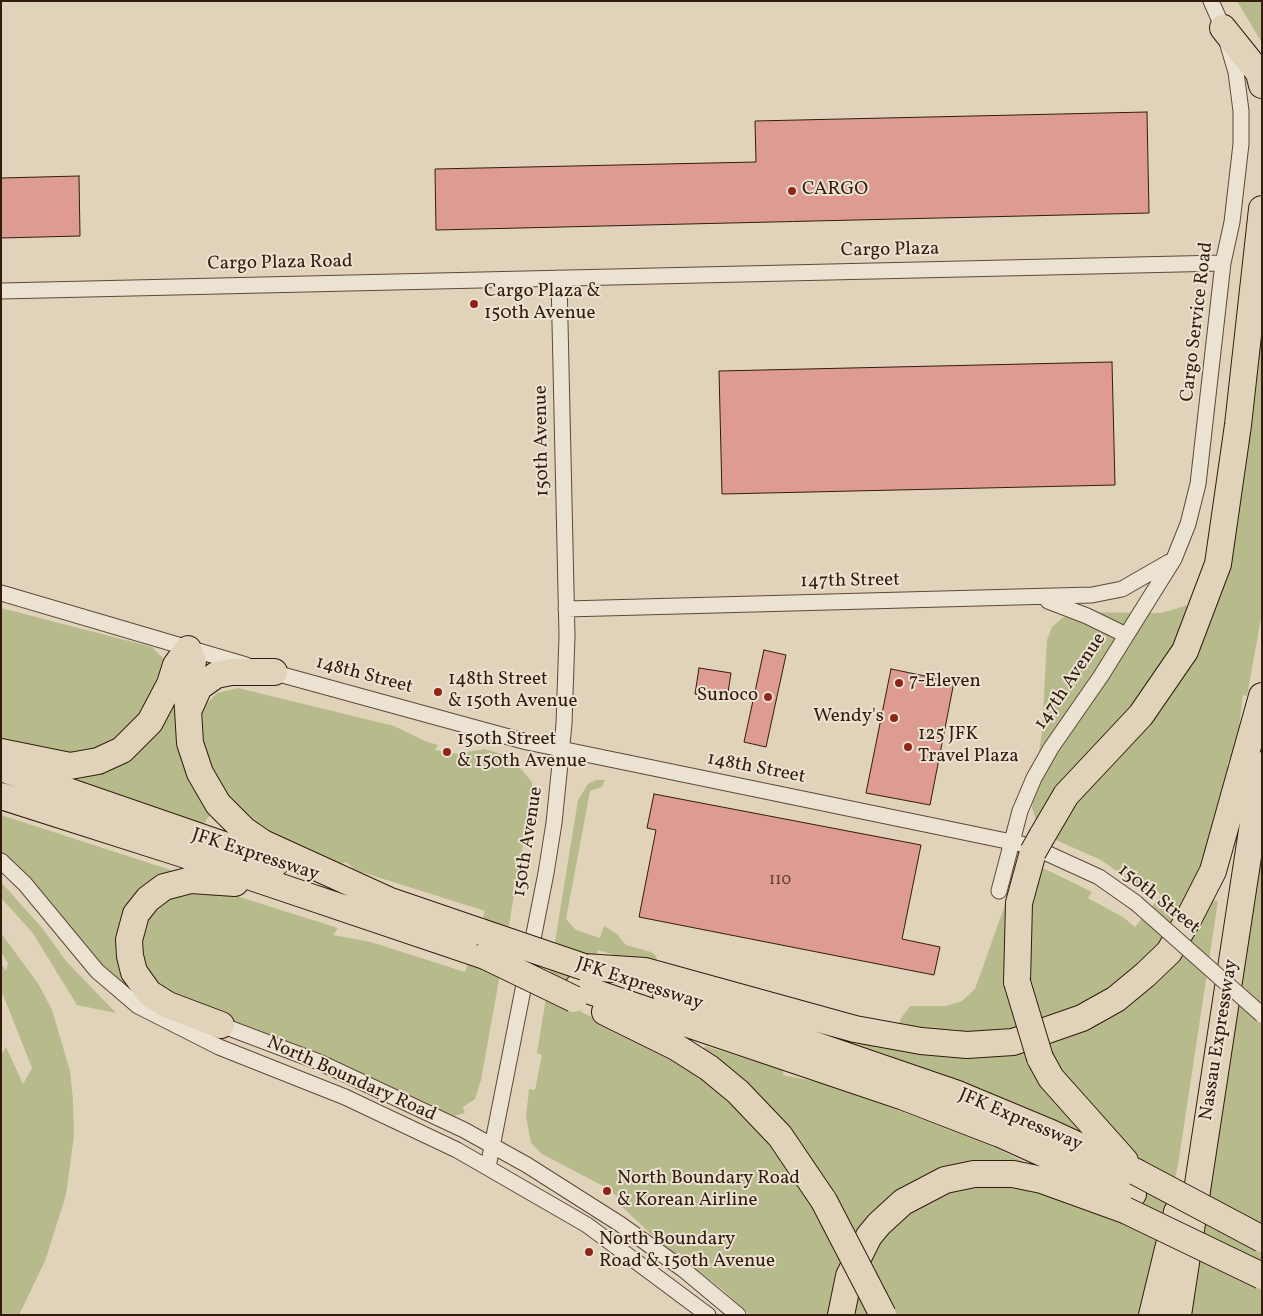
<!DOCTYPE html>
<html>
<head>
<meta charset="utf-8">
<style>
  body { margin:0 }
  #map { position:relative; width:1263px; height:1316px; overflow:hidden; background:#e0d3ba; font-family:Vollkorn,serif }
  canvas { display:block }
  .frame { position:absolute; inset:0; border:2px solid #331b0e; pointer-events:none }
</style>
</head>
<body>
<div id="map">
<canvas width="1263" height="1316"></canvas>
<div class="frame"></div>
</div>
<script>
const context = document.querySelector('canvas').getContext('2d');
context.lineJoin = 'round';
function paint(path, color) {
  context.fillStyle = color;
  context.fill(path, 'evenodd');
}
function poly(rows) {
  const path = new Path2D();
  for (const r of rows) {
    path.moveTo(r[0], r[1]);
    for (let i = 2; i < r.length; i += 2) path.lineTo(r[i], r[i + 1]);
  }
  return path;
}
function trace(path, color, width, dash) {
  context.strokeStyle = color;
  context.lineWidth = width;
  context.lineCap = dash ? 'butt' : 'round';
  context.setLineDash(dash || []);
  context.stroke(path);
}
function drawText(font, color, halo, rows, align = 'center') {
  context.font = font + ' Vollkorn,serif';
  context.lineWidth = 4;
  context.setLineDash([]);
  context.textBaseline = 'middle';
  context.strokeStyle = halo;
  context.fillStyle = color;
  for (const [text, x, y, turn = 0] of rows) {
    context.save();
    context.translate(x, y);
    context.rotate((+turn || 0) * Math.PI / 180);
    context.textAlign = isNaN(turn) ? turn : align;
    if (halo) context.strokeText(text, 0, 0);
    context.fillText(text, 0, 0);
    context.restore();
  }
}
const green = poly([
  [1237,1,1262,1,1262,43],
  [1262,313,1262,613,1247,696,1243,695,1237,743,1227,765,1231,767,1201,881,1156,953,1122,988,998,1040,896,1031,901,1018,910,1006,946,1006,962,1001,975,989,1011,888,1032,869,1045,869,1092,892,1088,898,1123,917,1135,927,1161,895,1152,886,1146,892,1101,860,1056,840,1038,826,1032,808,1033,792,1042,732,1047,640,1052,627,1062,618,1077,612,1161,613,1192,604,1217,579],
  [1,608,152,647,163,658,165,676,126,739,95,757,1,748],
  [182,678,212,812,203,825,57,773,84,772],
  [238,688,394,726,425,741,438,745,435,750,465,755,467,752,485,749,519,759,515,762,532,782,532,796,481,1080,475,1099,463,1107,465,1113,454,1116,436,1110,165,999,138,957,141,925,160,900,192,889,227,893,338,928,333,935,371,942,465,972,485,911,355,870,346,862,339,865,267,838,214,784,196,728,202,708,217,693],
  [596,780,605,780,602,787,590,791,566,919,576,930,600,938,604,926,617,934,626,945,651,952,656,956,657,961,656,968,598,950,581,1012,646,1042,699,1074,739,1108,844,1221,702,1054,705,1046,783,1070,783,1075,818,1082,875,1102,986,1143,1046,1173,985,1167,887,1207,836,1315,750,1315,723,1290,655,1238,616,1201,618,1197,605,1187,542,1154,531,1143,526,1117,529,1089,535,1090,542,1055,537,1053,578,800,588,784],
  [1,815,183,874,138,897,135,1000,1,859],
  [1262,827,1262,1315,1186,1315],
  [1,882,43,929,66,961,116,1013,77,1005,32,932,1,898],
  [1211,900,1218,901,1178,1165,1144,1315,852,1315,870,1252,907,1210,913,1213,927,1200,944,1191,1002,1182,1064,1197,1121,1219,887,1058,832,1036,945,1057,1011,1054,1058,1041,1119,1013,1165,969],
  [1,933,39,985,52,1010,70,1071,73,1100,74,1136,66,1195,45,1261,19,1315,1,1315,1,1055,6,1047,23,1084,32,1068,1,990,1,964,6,971,8,963,1,952]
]);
const building = poly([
  [1147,112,1149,213,436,230,435,169,756,162,755,121,1147,112],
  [79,176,80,236,1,238,1,178,79,176],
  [1112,362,1115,485,722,494,719,371,1112,362],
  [764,650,786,655,766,747,744,742,764,650],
  [699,668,731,673,727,699,725,701,695,694,699,668],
  [891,669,954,682,930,805,866,793,891,669],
  [654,794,921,845,902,939,940,947,934,975,639,917,656,830,647,828,654,794]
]);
const street = poly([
  [1,291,1223,263],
  [1,593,246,665],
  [1048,601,1087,616,1126,635],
  [566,609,1092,595,1122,589,1169,562],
  [268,671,527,742,1031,846,1099,877,1136,903],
  [1,861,25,884,97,971,138,1006,219,1047,345,1097,457,1150,587,1225,708,1315],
  [999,891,1020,811,1034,778,1051,748,1101,676,1174,559,1188,524,1198,484,1223,263,1232,222,1241,144,1241,111,1236,72,1223,28,1211,1],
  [221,1025,319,1062,464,1130,527,1165,620,1224,684,1270,738,1315],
  [488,1167,546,873,554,823,564,724,567,636,559,278]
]);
const highway = poly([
  [1223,28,1259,73,1262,85],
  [190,707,199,687,216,675,231,672,274,672],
  [1,752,70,766,98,761,122,750,150,722,170,684,176,665,188,649,193,661,187,693,190,743,200,773,218,804,244,830,263,843,388,900],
  [1,768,276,863],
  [1,796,183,854,485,956],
  [1042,836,1066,795,1141,715,1185,651,1218,564,1238,425,1262,209],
  [370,894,481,932],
  [584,967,645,971,855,1029,921,1041,967,1045,1013,1042,1082,1018,1116,999,1145,975,1169,952,1190,916,1213,871,1262,696],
  [1017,982,1019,903,1033,852],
  [578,987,904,1097,1000,1134,1133,1194],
  [666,994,955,1093,1051,1133,1136,1172],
  [605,1012,676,1047,709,1068,738,1092,780,1136,824,1201],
  [221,1025,168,1005,149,993,134,972,130,956,129,940,136,914,148,899,164,887,191,880,235,883],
  [1040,1058,1051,1078,1125,1161],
  [841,1315,849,1276,869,1236,879,1224,903,1202,945,1180,974,1174,1013,1174,1042,1180,1125,1210],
  [1152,1315,1177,1212],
  [1178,1315,1262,765]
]);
const streetBridge = poly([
  [1136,903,1262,1015]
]);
const highwayBridge = poly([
  [1033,852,1042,836],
  [481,932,584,967],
  [485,956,574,999],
  [1017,982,1040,1058],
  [1136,1172,1262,1239],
  [824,1201,883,1315],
  [1125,1210,1262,1276]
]);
const markers = [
  [792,191,5,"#8f2418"],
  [474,304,5,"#8f2418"],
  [899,683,5,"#8f2418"],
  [438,692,5,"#8f2418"],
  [768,697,5,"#8f2418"],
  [894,718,5,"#8f2418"],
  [908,747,5,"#8f2418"],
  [447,752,5,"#8f2418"],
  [607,1191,5,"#8f2418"],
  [589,1252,5,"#8f2418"]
];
const numberNames = [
  ["110",780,881]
];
const poiNames = [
  ["CARGO",802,191],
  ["Cargo Plaza &",484,293],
  ["150th Avenue",484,315],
  ["148th Street",448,681],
  ["& 150th Avenue",448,703],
  ["7-Eleven",909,683],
  ["Sunoco",758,697,"right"],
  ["Wendy's",884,718,"right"],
  ["125 JFK",918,736],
  ["Travel Plaza",918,758],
  ["150th Street",457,741],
  ["& 150th Avenue",457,763],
  ["North Boundary Road",617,1180],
  ["& Korean Airline",617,1202],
  ["North Boundary",599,1241],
  ["Road & 150th Avenue",599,1263]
];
const streetNames = [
  ["Cargo Plaza",890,251,-1],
  ["Cargo Plaza Road",280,264,-1],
  ["Cargo Service Road",1198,322,-83],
  ["150th Avenue",543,441,-91],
  ["147th Street",850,582,-1],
  ["148th Street",364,676,15],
  ["147th Avenue",1071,682,-56],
  ["148th Street",756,769,11],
  ["150th Avenue",529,842,-81],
  ["JFK Expressway",255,856,18],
  ["150th Street",1158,900,39],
  ["JFK Expressway",639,985,18],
  ["Nassau Expressway",1220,1040,-81],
  ["North Boundary Road",351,1080,24],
  ["JFK Expressway",1020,1121,23]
];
paint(green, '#b7bb8c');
paint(building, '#dd9b92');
trace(building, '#331b0e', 1);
trace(street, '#5e4939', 17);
trace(highway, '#331b0e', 28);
trace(street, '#ebe2d2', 15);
trace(highway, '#e0d3ba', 26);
trace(streetBridge, '#5e4939', 17, []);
trace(highwayBridge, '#331b0e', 28, []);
trace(streetBridge, '#ebe2d2', 15);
trace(highwayBridge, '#e0d3ba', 26);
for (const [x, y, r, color] of markers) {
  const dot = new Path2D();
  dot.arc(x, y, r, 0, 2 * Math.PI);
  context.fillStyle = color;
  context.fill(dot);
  trace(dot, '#ebe2d2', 2);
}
drawText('16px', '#5e3b2f', null, numberNames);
drawText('19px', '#331b0e', '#ebe2d2', poiNames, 'left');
drawText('19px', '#331b0e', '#ebe2d2', streetNames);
</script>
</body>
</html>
